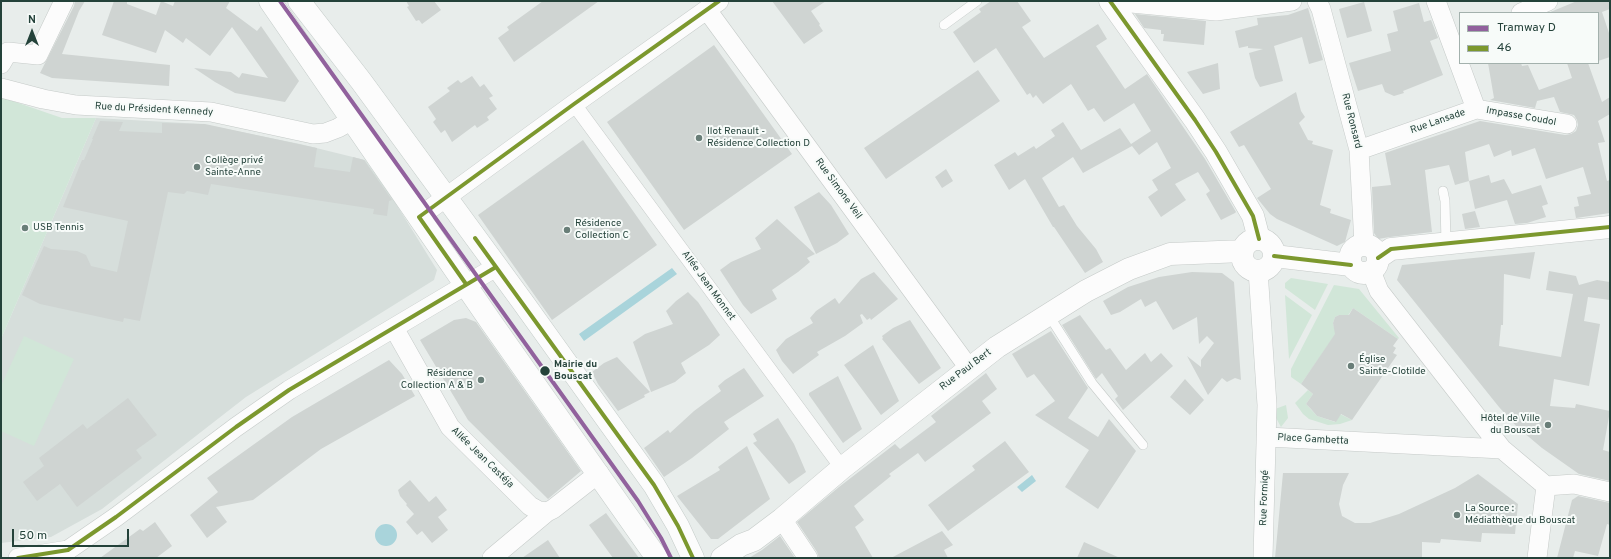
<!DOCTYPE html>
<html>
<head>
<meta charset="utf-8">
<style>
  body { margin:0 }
  #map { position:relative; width:1611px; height:559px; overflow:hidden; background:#e8edeb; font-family:Overpass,sans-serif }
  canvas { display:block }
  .frame { position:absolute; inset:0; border:2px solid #24423a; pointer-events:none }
  .legend { position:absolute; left:1459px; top:12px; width:140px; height:52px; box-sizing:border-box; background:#f7fbf9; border:1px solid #a3b1ad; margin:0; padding:5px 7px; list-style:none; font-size:12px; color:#24423a }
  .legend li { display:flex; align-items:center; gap:8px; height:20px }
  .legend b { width:20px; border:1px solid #a3b1ad }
  .north { position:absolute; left:12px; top:12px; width:40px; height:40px; -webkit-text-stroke:3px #f7fbf9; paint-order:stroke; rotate:0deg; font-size:11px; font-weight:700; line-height:16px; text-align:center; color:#24423a }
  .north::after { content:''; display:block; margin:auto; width:14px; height:18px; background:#24423a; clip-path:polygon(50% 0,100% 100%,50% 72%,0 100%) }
  .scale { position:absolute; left:12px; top:529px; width:117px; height:18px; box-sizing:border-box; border:2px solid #24423a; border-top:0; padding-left:5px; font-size:12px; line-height:14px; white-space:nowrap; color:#24423a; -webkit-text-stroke:3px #f7fbf9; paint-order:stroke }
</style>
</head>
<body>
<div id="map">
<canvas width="1611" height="559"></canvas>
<div class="frame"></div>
<ul class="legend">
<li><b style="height:5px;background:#91619d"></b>Tramway D</li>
<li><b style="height:5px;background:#7c982e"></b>46</li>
</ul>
<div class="north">N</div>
<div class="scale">50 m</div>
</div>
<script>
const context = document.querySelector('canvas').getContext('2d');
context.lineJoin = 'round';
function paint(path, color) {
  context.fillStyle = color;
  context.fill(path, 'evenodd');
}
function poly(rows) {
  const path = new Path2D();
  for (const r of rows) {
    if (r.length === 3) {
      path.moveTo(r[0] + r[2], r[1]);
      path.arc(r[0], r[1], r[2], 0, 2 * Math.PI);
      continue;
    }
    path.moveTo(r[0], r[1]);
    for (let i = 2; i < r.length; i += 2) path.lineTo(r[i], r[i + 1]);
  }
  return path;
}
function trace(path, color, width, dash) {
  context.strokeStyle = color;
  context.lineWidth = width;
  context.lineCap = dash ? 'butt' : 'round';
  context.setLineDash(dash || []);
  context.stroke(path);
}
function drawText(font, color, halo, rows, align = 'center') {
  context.font = font + ' Overpass,sans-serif';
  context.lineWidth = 4;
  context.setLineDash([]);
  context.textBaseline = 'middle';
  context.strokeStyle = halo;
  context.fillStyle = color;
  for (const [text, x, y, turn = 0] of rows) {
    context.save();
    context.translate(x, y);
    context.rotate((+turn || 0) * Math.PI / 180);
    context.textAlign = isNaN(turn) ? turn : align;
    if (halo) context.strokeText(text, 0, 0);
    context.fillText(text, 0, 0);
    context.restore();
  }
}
const built = poly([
  [96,118,202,124,300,144,365,160,393,199,437,270,434,280,246,397,102,509,51,537,1,543,1,339]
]);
const green = poly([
  [1,97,62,118,96,118,1,339],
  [1291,278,1328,284,1315,310,1285,288,1285,283],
  [1334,285,1359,289,1399,338,1398,339,1353,308,1347,317,1339,315,1335,317,1333,323,1334,327,1338,331,1301,384,1291,377,1291,369],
  [1285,295,1312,315,1289,359],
  [24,336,74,359,34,446,1,431,1,386],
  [1308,390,1313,394,1306,404,1317,416,1335,422,1340,414,1352,420,1340,424,1328,425,1309,419,1303,414,1295,403],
  [1286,405,1288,418,1281,427,1275,416,1275,409]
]);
const water = poly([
  [672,268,677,274,584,341,579,334],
  [1032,475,1036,481,1022,492,1017,487],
  [386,535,11]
]);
const building = poly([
  [75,1,85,1,79,11,62,54,170,65,169,86,52,78,40,73,74,6],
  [114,1,127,1,127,4,156,15,161,1,173,6,175,1,230,1,226,8,257,31,261,26,299,81,285,102,235,93,215,82,194,68,231,72,239,78,242,73,268,78,232,27,210,56,186,38,183,43,165,30,156,53,102,35],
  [406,1,434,1,441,10,422,24,419,20,416,21,407,7,409,6],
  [543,1,599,1,514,62,498,38,509,30,507,27],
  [772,1,826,1,811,11,820,24,819,25,823,31,804,44],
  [991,1,1017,1,1031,21,1022,27,1044,58,1098,24,1107,39,1096,46,1125,89,1147,74,1205,159,1236,212,1235,213,1221,220,1206,194,1210,191,1198,172,1175,184,1186,200,1161,217,1148,197,1158,190,1152,180,1171,168,1157,142,1139,155,1132,146,1083,173,1073,157,1042,178,1059,207,1064,205,1077,226,1096,249,1103,262,1085,273,1054,227,1053,227,1025,179,1009,190,994,165,1015,152,1018,156,1034,146,1036,149,1055,136,1051,130,1063,122,1081,150,1120,128,1131,144,1151,131,1134,103,1104,122,1094,108,1088,111,1071,84,1043,104,1036,95,1033,98,1030,93,1027,95,996,48,974,63,953,32,981,12,979,9],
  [1577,1,1610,1,1610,9,1602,12,1610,36,1610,57,1598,61,1598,13,1548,13],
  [1364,2,1372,31,1347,38,1339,9],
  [1419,3,1424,22,1431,20,1438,38,1430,41,1443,75,1403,91,1404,93,1394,96,1385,92,1382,84,1358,91,1349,63,1391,51,1387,34,1398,31,1393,11],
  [1308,8,1323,60,1309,64,1302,37,1274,46,1283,81,1260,87,1255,78,1249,53,1263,49,1248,48,1248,46,1239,48,1235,31,1258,25,1257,18,1288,15],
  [1135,14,1206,21,1204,45,1163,41,1164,34,1161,34,1161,30,1144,28],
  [714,45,792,154,684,230,607,122],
  [1218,63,1220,89,1203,94,1187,72],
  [1488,63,1521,63,1522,66,1528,65,1539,90,1572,78,1567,63,1588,63,1602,102,1610,97,1610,114,1598,121,1605,142,1598,143,1607,181,1610,180,1610,213,1576,218,1574,207,1579,206,1577,197,1591,194,1583,167,1546,179,1535,148,1512,156,1511,150,1494,157,1489,144,1465,152,1469,181,1455,185,1449,165,1425,170,1432,232,1390,237,1378,239,1374,233,1372,187,1391,185,1385,153,1480,121,1565,135,1571,134,1576,131,1578,125,1577,120,1574,115,1560,112,1554,97,1537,101,1535,108,1490,100,1494,98],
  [978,70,1000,101,886,179,864,148],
  [472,76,480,87,484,84,493,96,489,98,497,109,487,117,489,120,477,128,475,125,452,142,445,130,441,133,433,122,436,119,428,107,450,91,447,88,458,80,461,83],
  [1296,92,1301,111,1305,117,1299,123,1308,140,1313,141,1312,144,1333,150,1320,205,1331,209,1330,213,1351,220,1345,242,1337,246,1277,219,1270,214,1257,198,1271,189,1244,145,1239,147,1230,132],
  [100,121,123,122,119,131,162,133,162,123,205,124,317,148,314,167,350,172,353,157,364,160,392,200,389,201,387,216,373,214,374,209,211,184,208,195,187,191,184,194,168,192,140,321,124,318,123,322,40,304,22,295,44,246,51,249,77,251,86,255,91,266,117,272,128,221,63,207,82,160,84,160,93,139,92,139],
  [583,140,657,245,552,320,478,215],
  [946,169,953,181,942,188,935,177],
  [1489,175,1491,183,1504,179,1512,194,1541,185,1548,204,1542,206,1546,217,1527,223,1515,224,1507,200,1475,209,1469,181],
  [819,192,831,205,849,234,837,243,816,254,794,207],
  [1475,211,1480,227,1465,229,1462,214],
  [777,219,815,254,807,258,810,262,798,272,772,290,777,299,751,314,743,305,720,270,731,262,761,249,755,238],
  [1535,252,1530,279,1504,274,1503,325,1501,325,1499,346,1561,357,1573,294,1546,290,1549,271,1576,276,1579,285,1597,280,1610,282,1610,300,1588,297,1584,321,1600,324,1589,386,1554,379,1550,406,1575,408,1576,404,1610,411,1603,450,1610,452,1610,481,1579,474,1542,448,1517,427,1499,407,1397,280,1402,265],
  [874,272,898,299,871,320,870,318,867,320,862,314,860,315,863,323,845,336,817,352,819,355,793,374,782,361,776,350,786,339,813,323,810,318,816,311,835,298,839,304,861,279],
  [1192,272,1222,273,1234,282,1241,380,1235,378,1227,382,1222,378,1208,395,1187,356,1201,367,1201,360,1214,343,1207,336,1199,344,1197,317,1173,330,1156,301,1145,307,1141,299,1120,312,1111,315,1103,301,1128,287,1159,277],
  [688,292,698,302,720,335,709,345,681,363,686,373,675,382,651,392,633,342,645,334,673,324,666,311,676,301],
  [1353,308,1398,339,1393,346,1396,348,1393,353,1397,355,1352,420,1341,414,1336,422,1317,416,1311,409,1306,404,1313,394,1301,384,1335,334,1333,323,1335,317,1339,315,1349,315],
  [1080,315,1106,350,1110,348,1126,370,1145,353,1151,362,1161,353,1173,366,1123,410,1115,399,1118,396,1102,373,1096,379,1062,325],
  [466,318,476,322,581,471,548,499,468,420,420,340,454,320],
  [910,320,941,368,919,384,882,339,883,338,882,336,893,328],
  [1051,331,1088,388,1068,418,1098,437,1109,419,1136,451,1098,509,1065,487,1089,450,1035,415,1055,401,1034,374,1027,378,1012,354],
  [873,345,899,401,881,415,844,365],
  [617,357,650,392,644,395,645,397,618,411,598,384,592,372,604,363],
  [389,360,402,374,415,396,321,449,253,500,216,507,227,522,207,538,190,515,218,492,207,478,292,417],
  [744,368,764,396,724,422,729,429,692,458,664,477,644,448,668,430,670,433,694,411,721,391,718,386,725,380],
  [986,373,997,389,982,401,991,413,925,462,918,453,889,474,891,476,854,506,864,520,855,527,873,558,819,558,817,552,797,522,839,487,895,444,900,449,936,422,931,416],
  [838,376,862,429,843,443,809,395,809,393],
  [1185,379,1204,400,1190,415,1170,397],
  [128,398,157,435,136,450,142,458,77,507,60,484,37,501,23,482,44,466,39,458,83,424,87,429],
  [778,418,794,444,806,472,789,484,753,443,757,441,753,434],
  [1005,441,1029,472,948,531,928,505,975,470,972,466],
  [747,446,770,499,718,539,711,539,677,496,720,470,718,467],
  [1283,473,1349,473,1343,485,1339,504,1342,516,1355,523,1370,523,1399,514,1455,488,1478,474,1518,504,1515,534,1482,533,1481,542,1441,539,1440,543,1422,542,1422,558,1275,558],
  [410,480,429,502,436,496,447,510,438,517,448,530,432,543,422,531,417,535,406,522,414,514,406,505,407,504,400,496,398,490],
  [1578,496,1610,503,1610,525,1607,524,1598,556,1575,551,1573,558,1557,558,1572,500],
  [606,513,639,558,613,558,589,525],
  [155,522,172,546,156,558,100,558,140,529,143,531],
  [942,531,953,545,944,550,948,558,891,558],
  [780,536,795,558,749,558,762,550],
  [548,540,560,558,522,558],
  [1084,542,1120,558,1077,558]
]);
const service = poly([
  [944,25,977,1],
  [1443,191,1445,201,1446,244],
  [1048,314,1092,383,1143,445]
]);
const pedestrian = poly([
  [574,104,842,468]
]);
const minor = poly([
  [1110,1,1216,11,1292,1],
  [1317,1,1321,9,1359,150,1364,245],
  [707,10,969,368],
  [1521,13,1548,1],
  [1,64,8,52,38,55,64,1],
  [1,88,43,99,76,105,211,112,313,134,325,133,338,128,352,120],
  [1476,109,1567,124],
  [1359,150,1476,109,1436,1],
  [419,217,574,104,719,1],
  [1258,270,1267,405,1263,558],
  [1371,271,1379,291,1502,449,1546,486],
  [394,328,450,427,530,506,539,511,547,512,553,509,599,473],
  [1267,437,1502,449],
  [1546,486,1574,484,1610,492],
  [782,519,808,558],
  [18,558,68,550,116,517,236,427,289,390,496,267],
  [492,558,547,512],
  [1537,558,1546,486]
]);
const tertiary = poly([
  [1110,1,1195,120,1216,152,1253,216,1259,239],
  [1258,255,16],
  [1364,259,14],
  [1274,256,1351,265],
  [1378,258,1391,249,1610,227],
  [722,558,741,545,754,540,782,519,842,468,997,347,1086,291,1129,269,1170,254,1243,251]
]);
const secondary = poly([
  [270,1,491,322,657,558],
  [299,1,361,81,522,301,654,485,678,526,693,558]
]);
const bus1 = poly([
  [1110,1,1195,120,1216,152,1253,216,1259,239],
  [475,238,654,485,678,526,693,558],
  [1274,256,1351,265],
  [1378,258,1391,249,1610,227],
  [466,284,419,217,574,104,719,1],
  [18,558,68,550,116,517,236,427,289,390,496,267]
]);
const tram1 = poly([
  [280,1,638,501,661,538,671,558]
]);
const markers = [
  [699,138,4,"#697e78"],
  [197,167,4,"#697e78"],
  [25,228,4,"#697e78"],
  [567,230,4,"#697e78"],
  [1351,366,4,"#697e78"],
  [545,371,5.5,"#24423a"],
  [481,380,4,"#697e78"],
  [1548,425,4,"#697e78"],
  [1457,515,4,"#697e78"]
];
const streetNames = [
  ["Rue du Président Kennedy",154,110,3],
  ["Impasse Coudol",1521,117,10],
  ["Rue Ronsard",1351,121,76],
  ["Rue Lansade",1438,122,-19],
  ["Rue Simone Veil",838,189,54],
  ["Allée Jean Monnet",708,286,54],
  ["Rue Paul Bert",966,370,-37],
  ["Place Gambetta",1313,440,3],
  ["Allée Jean Castéja",482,458,44],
  ["Rue Formigé",1265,498,-88]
];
const poiNames = [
  ["Ilot Renault -",707,132],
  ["Résidence Collection D",707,144],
  ["Collège privé",205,161],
  ["Sainte-Anne",205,173],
  ["Résidence",575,224],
  ["Collection C",575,236],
  ["USB Tennis",33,228],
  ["Église",1359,360],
  ["Sainte-Clotilde",1359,372],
  ["Résidence",473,374,"right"],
  ["Collection A & B",473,386,"right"],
  ["Hôtel de Ville",1540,419,"right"],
  ["du Bouscat",1540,431,"right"],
  ["La Source :",1465,509],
  ["Médiathèque du Bouscat",1465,521]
];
const stopNames = [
  ["Mairie du",554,365],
  ["Bouscat",554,377]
];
paint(built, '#d6dedb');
paint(green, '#d1e6d8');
paint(water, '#a9d4db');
paint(building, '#cfd4d2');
trace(service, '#c5cac8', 10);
trace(pedestrian, '#c5cac8', 15);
trace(minor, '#c5cac8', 20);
trace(tertiary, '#c5cac8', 23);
trace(secondary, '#c3cbc8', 23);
trace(service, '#fcfcfc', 9);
trace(pedestrian, '#fcfcfc', 14);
trace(minor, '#fcfcfc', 19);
trace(tertiary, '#fcfcfc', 22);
trace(secondary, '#fcfcfc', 22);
trace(bus1, '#7c982e', 4);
trace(tram1, '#91619d', 4);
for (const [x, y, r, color] of markers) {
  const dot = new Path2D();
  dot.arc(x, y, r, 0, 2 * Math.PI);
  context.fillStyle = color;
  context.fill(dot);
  trace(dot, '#f7fbf9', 1.5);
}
drawText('10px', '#24423a', '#f7fbf9', streetNames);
drawText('10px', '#24423a', '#f7fbf9', poiNames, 'left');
drawText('bold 10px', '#24423a', '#f7fbf9', stopNames, 'left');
</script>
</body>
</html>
